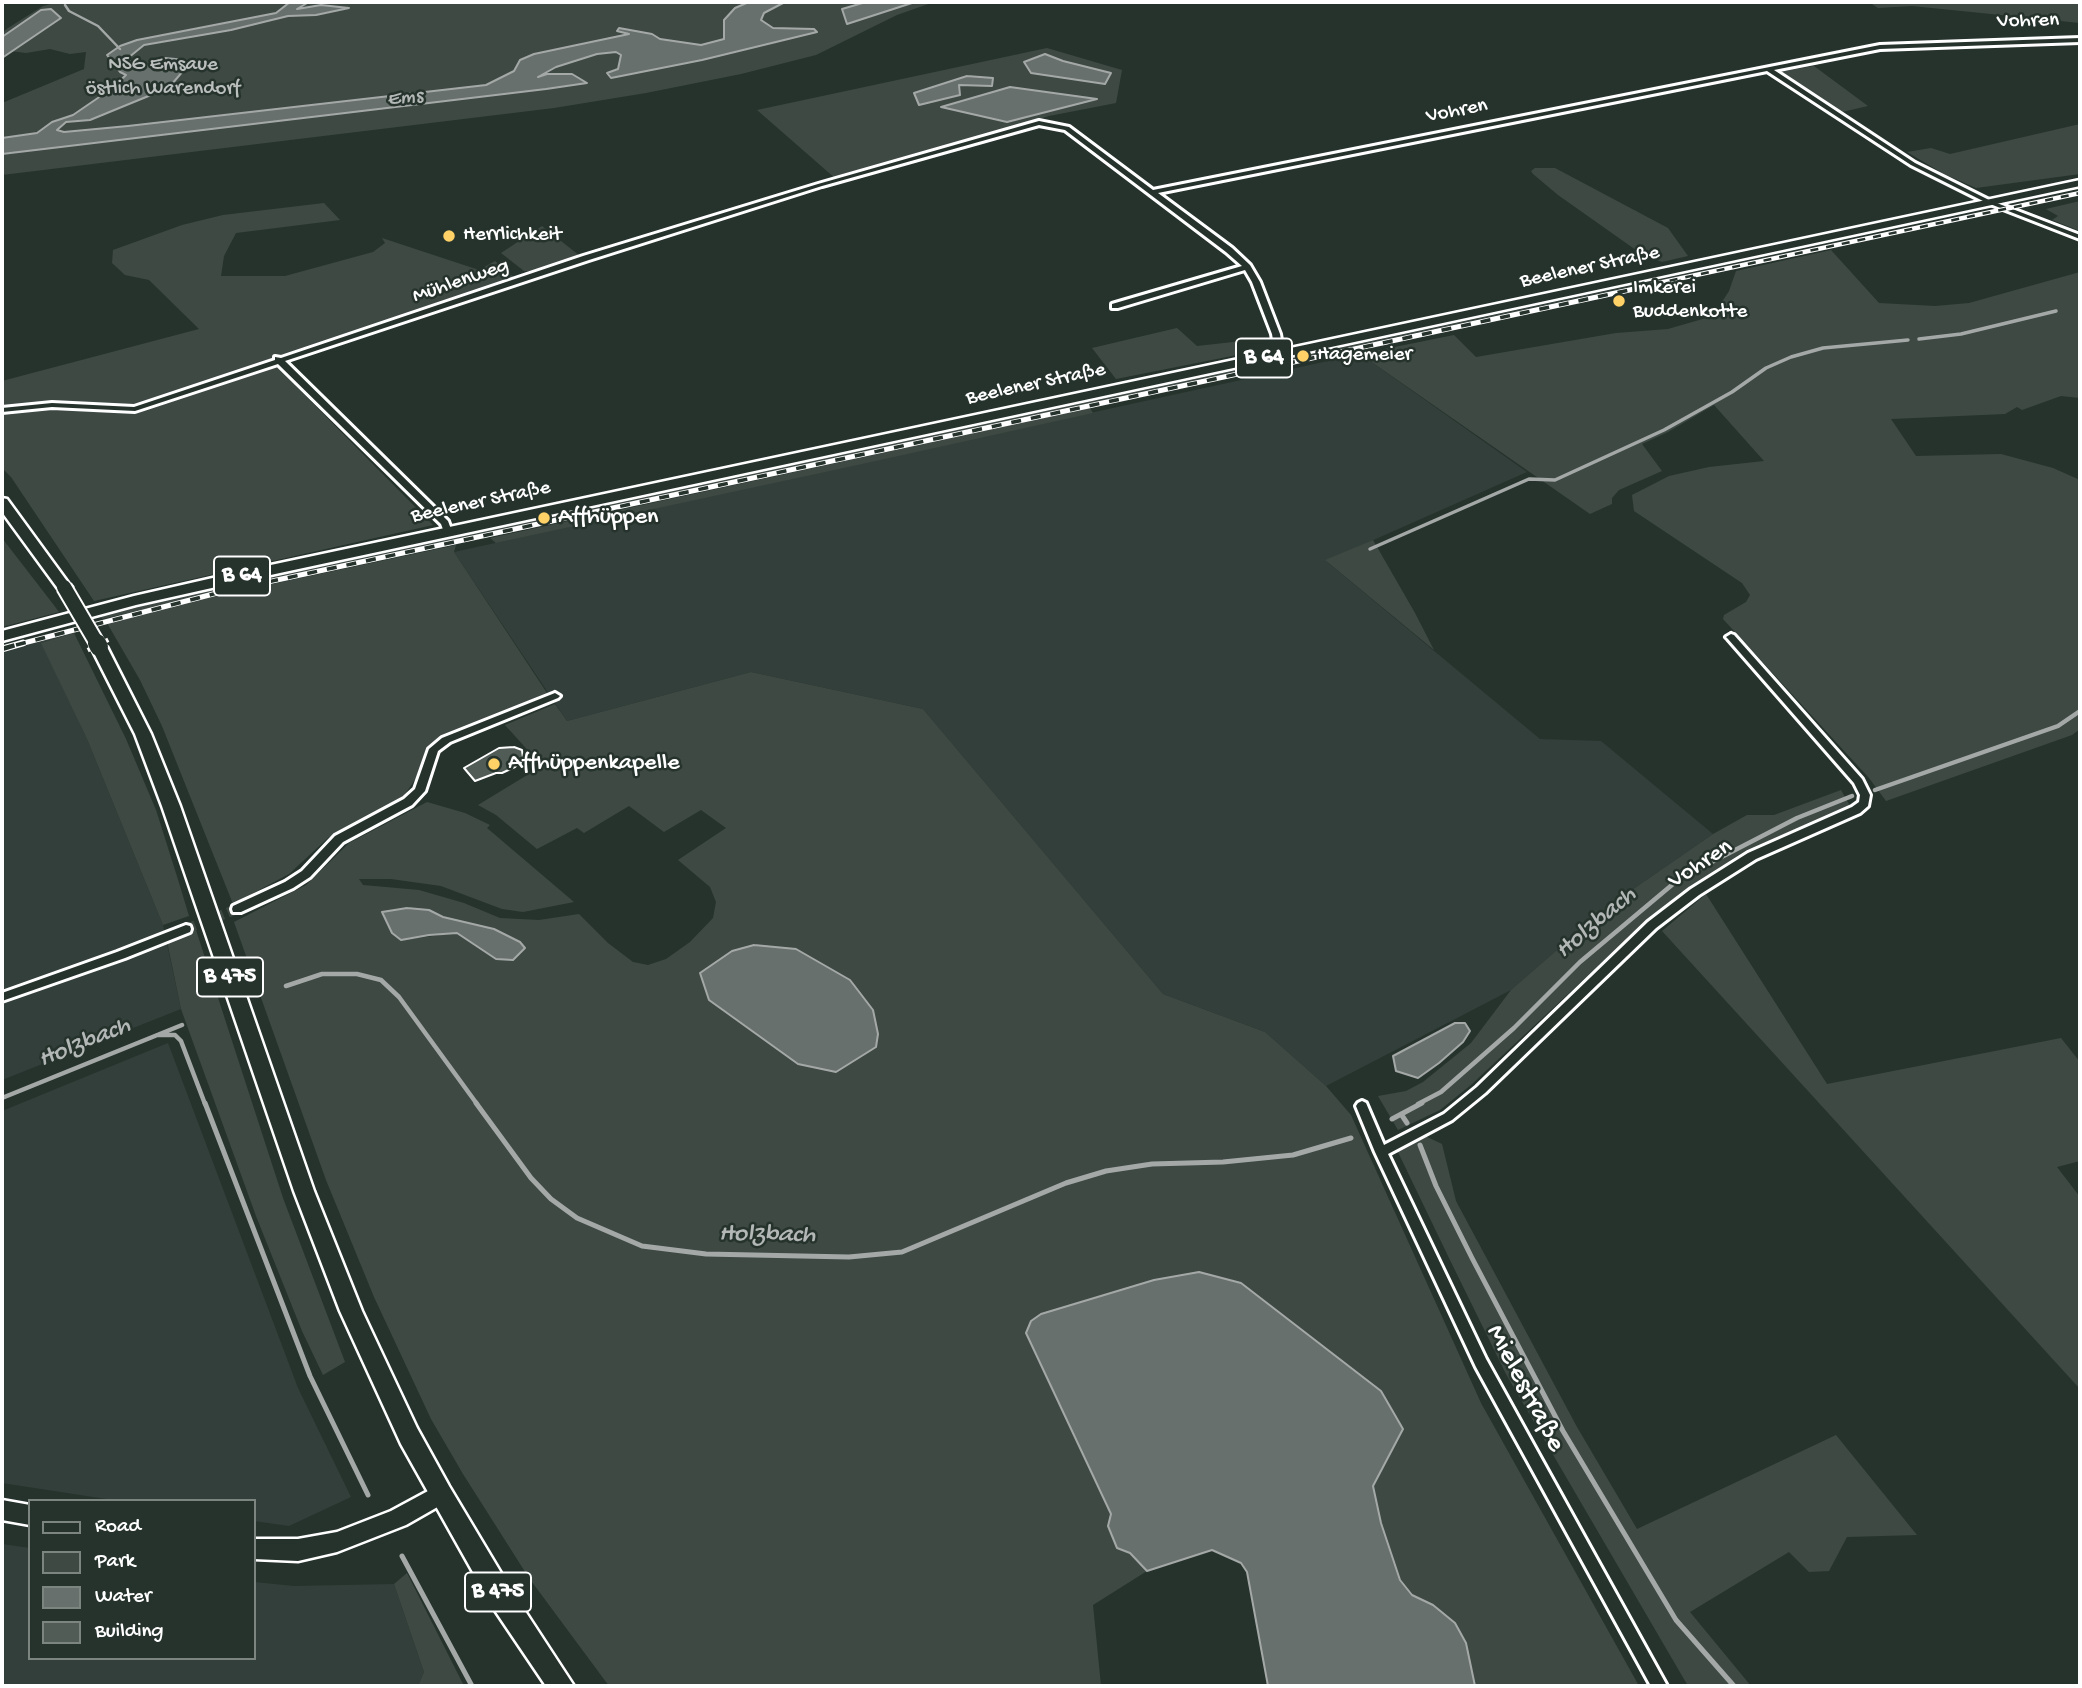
<!DOCTYPE html>
<html>
<head>
<meta charset="utf-8">
<style>
  body { margin:0 }
  #map { position:relative; width:2082px; height:1688px; overflow:hidden; background:#26332d; font-family:"Gochi Hand",sans-serif }
  canvas { display:block }
  .frame { position:absolute; inset:0; border:4px solid #fff; pointer-events:none }
  .legend { position:absolute; left:28px; top:1499px; width:228px; height:161px; box-sizing:border-box; background:#26332d; border:2px solid #7d8581; margin:0; padding:9px 12px; list-style:none; font-size:21px; color:#fff }
  .legend li { display:flex; align-items:center; gap:14px; height:35px }
  .legend b { width:35px; border:2px solid #7d8581 }
</style>
</head>
<body>
<div id="map">
<canvas width="2082" height="1688"></canvas>
<div class="frame"></div>
<ul class="legend">
<li><b style="height:9px;background:#26332d"></b>Road</li>
<li><b style="height:19px;background:#3e4944"></b>Park</li>
<li><b style="height:19px;background:#67706c"></b>Water</li>
<li><b style="height:19px;background:#515c57"></b>Building</li>
</ul>
</div>
<script>
const context = document.querySelector('canvas').getContext('2d');
context.lineJoin = 'round';
function paint(path, color) {
  context.fillStyle = color;
  context.fill(path, 'evenodd');
}
function poly(rows) {
  const path = new Path2D();
  for (const r of rows) {
    path.moveTo(r[0], r[1]);
    for (let i = 2; i < r.length; i += 2) path.lineTo(r[i], r[i + 1]);
  }
  return path;
}
function trace(path, color, width, dash) {
  context.strokeStyle = color;
  context.lineWidth = width;
  context.lineCap = dash ? 'butt' : 'round';
  context.setLineDash(dash || []);
  context.stroke(path);
}
function drawText(font, color, halo, rows, align = 'center') {
  context.font = font + ' "Gochi Hand",sans-serif';
  context.lineWidth = 5;
  context.setLineDash([]);
  context.textBaseline = 'middle';
  context.strokeStyle = halo;
  context.fillStyle = color;
  for (const [text, x, y, turn = 0] of rows) {
    context.save();
    context.translate(x, y);
    context.rotate((+turn || 0) * Math.PI / 180);
    context.textAlign = isNaN(turn) ? turn : align;
    if (halo) context.strokeText(text, 0, 0);
    context.fillText(text, 0, 0);
    context.restore();
  }
}
const built = poly([
  [2013,206,2018,208,260,586,107,623,42,643,87,739,163,925,181,1009,2,1080,2,647,134,611,316,570],
  [1360,354,1527,472,1326,561,1540,739,1601,741,1713,834,1603,910,1511,990,1326,1086,1265,1032,1163,994,923,709,751,672,567,721,454,552],
  [168,1043,298,1388,351,1497,289,1526,254,1521,254,1501,119,1501,2,1483,2,1111],
  [2,1544,30,1548,30,1658,254,1658,254,1582,294,1586,394,1584,424,1672,418,1686,2,1686]
]);
const green = poly([
  [58,2,85,3,934,2,897,15,816,55,741,74,646,93,554,108,2,175,2,103,84,69,86,52,70,54,50,49,26,53,2,50,2,33,8,28,43,6],
  [1869,2,2080,2,2080,23,1912,6,1878,8],
  [1047,48,1122,70,1116,103,1049,116,836,179,757,110],
  [1814,66,1868,106,1842,112,1778,72],
  [2080,124,2080,174,1976,188,1944,174,1907,152,1931,148,1950,154],
  [1535,168,1555,168,1668,228,1688,256,1662,262,1643,255,1558,195,1533,174,1531,171],
  [2080,201,2080,231,2052,220,2058,216,2046,209],
  [324,203,340,220,236,233,224,256,221,276,285,276,373,252,385,243,382,238,479,270,495,261,516,279,137,406,36,403,2,407,2,381,199,329,149,280,125,275,112,263,113,250,182,225,223,215],
  [542,226,580,256,536,271,524,271,501,253],
  [1883,232,316,570,102,619,101,617,173,598,370,555],
  [1831,250,1879,303,1935,306,1969,303,2080,272,2080,398,2061,396,2022,410,2017,407,2005,414,1891,419,1916,456,2001,454,2053,468,2080,480,2080,729,2072,735,1886,801,1869,778,1723,619,1724,615,1746,602,1750,595,1742,583,1634,511,1632,495,1669,476,1709,467,1764,461,1714,405,1668,432,1642,444,1662,471,1619,490,1612,498,1612,504,1590,514,1360,354,1454,335,1476,357,1616,333,1668,329,1713,316,1729,291,1736,271],
  [1177,328,1197,346,1269,338,1267,344,1257,351,1116,379,1092,348],
  [276,366,433,525,94,601,11,477,2,468,2,412,57,408,134,411,263,367],
  [1090,408,1093,413,862,464,496,543,490,538],
  [2,538,53,604,59,612,2,627],
  [1373,540,1415,613,1434,650,1325,560],
  [456,545,454,552,547,693,442,737,430,745,421,771,403,797,329,837,289,874,233,904,162,726,140,680,107,623,197,600],
  [74,633,126,739,156,810,180,886,189,916,163,925,87,739,41,643],
  [751,672,923,709,1163,994,1265,1032,1326,1086,1351,1115,1481,1403,1639,1686,1475,1686,1466,1643,1455,1623,1433,1605,1412,1595,1400,1580,1381,1523,1373,1486,1403,1429,1199,1272,1154,1280,1041,1314,1026,1332,1111,1514,1108,1526,1147,1571,1093,1605,1101,1686,609,1686,529,1578,463,1474,431,1419,374,1297,326,1180,234,922,306,885,349,843,427,802,465,813,490,825,487,828,574,902,523,912,502,909,441,886,391,879,359,879,363,885,419,890,464,903,500,918,539,920,579,914,608,943,633,962,648,965,666,959,690,942,713,918,716,902,710,887,678,860,726,828,701,810,664,832,629,806,584,833,577,828,537,849,496,815,478,805,542,766,505,725,555,704,567,721],
  [429,910,443,917,494,929,525,949,512,960,496,959,457,933,401,940],
  [1841,790,1850,806,1745,851,1689,887,1647,920,1472,1084,1440,1110,1398,1130,1378,1096,1406,1091,1423,1082,1471,1043,1511,990,1603,910,1713,834,1747,815,1774,815],
  [1706,894,1827,1084,2061,1038,2080,1062,2080,1161,2057,1167,2080,1197,2080,1389,1662,931],
  [196,930,283,1198,345,1362,323,1375,302,1331,256,1216,181,1009,167,941],
  [1425,1136,1442,1144,1456,1201,1577,1427,1637,1529,1836,1435,1917,1535,1847,1537,1829,1571,1809,1572,1789,1552,1690,1612,1751,1686,1688,1686,1506,1374,1449,1258,1397,1150],
  [407,1573,464,1686,418,1686,424,1672,394,1584]
]);
const water = poly([
  [290,2,309,2,297,9,321,5,349,8,316,15,288,16,231,30,144,45,128,58,138,70,165,58,185,60,189,64,172,84,151,95,90,120,66,122,57,130,64,132,128,126,486,85,514,71,520,60,534,54,629,34,617,31,619,28,652,34,660,39,701,45,724,39,724,20,735,8,749,2,785,2,764,13,761,20,773,28,814,29,817,32,702,60,611,78,607,73,618,69,621,55,616,52,597,54,556,67,538,77,547,74,572,74,587,83,546,89,2,154,2,138,37,133,52,122,73,115,111,89,126,75,120,72,107,55,120,46,137,40,276,13,290,2],
  [866,2,915,2,847,24,842,9,866,2],
  [51,9,61,18,2,58,2,37,41,10,51,9],
  [1045,54,1063,61,1111,73,1105,84,1031,73,1024,62,1045,54],
  [967,76,993,78,992,86,959,85,960,95,919,105,914,93,967,76],
  [1010,87,1097,99,1007,122,941,107,1010,87],
  [407,908,429,910,443,917,494,929,520,942,525,948,513,960,496,959,457,933,429,935,401,940,392,933,382,912,407,908],
  [754,945,796,949,850,980,873,1010,878,1034,876,1047,836,1072,798,1064,709,1000,700,973,732,951,754,945],
  [1455,1023,1465,1023,1470,1031,1463,1042,1439,1063,1418,1078,1396,1071,1393,1056,1455,1023],
  [1199,1272,1241,1283,1381,1391,1403,1429,1373,1486,1381,1523,1400,1580,1412,1595,1433,1605,1455,1623,1466,1643,1475,1686,1268,1686,1247,1572,1241,1563,1212,1550,1147,1571,1130,1553,1117,1548,1108,1526,1111,1514,1026,1333,1031,1321,1041,1314,1154,1280,1199,1272]
]);
const streamFar3 = poly([
  [65,5,69,11,98,26,120,49]
]);
const streamFar2 = poly([
  [1919,339,1961,334,2056,311],
  [1370,549,1529,479,1555,480,1664,430,1732,392,1766,368,1791,357,1823,348,1908,340]
]);
const streamFar1 = poly([
  [1875,790,2058,726,2080,711],
  [286,986,322,974,357,974,381,980,399,997,477,1104],
  [158,1035,175,1035,181,1041,205,1104],
  [2,1098,182,1025],
  [1418,1104,1441,1092,1514,1028,1580,962,1679,879,1797,818,1852,796]
]);
const stream = poly([
  [205,1103,310,1376,368,1495],
  [476,1103,531,1178,551,1199,577,1218,642,1246,706,1254,849,1257,902,1252,1066,1183,1106,1171,1152,1164,1223,1162,1293,1155,1351,1138],
  [1401,1114,1407,1123],
  [1392,1119,1422,1103],
  [1420,1145,1436,1186,1472,1258,1563,1431,1676,1620,1734,1686],
  [402,1556,472,1686]
]);
const building = poly([
  [514,747,522,750,523,758,515,767,502,773,496,773,475,781,464,768,499,748,514,747]
]);
const streetTunnel = poly([
  [186,929,237,909]
]);
const street = poly([
  [2080,38,2080,42,1880,49,1774,70,1915,163,1989,200,2080,235,2080,239,1985,202,1911,165,1767,71,1158,193,1232,248,1250,265,1260,282,1280,334,1282,346,1288,354,1284,356,1281,356,1274,346,1272,334,1252,282,1245,270,1118,308,1112,308,1112,304,1242,266,1226,252,1065,130,1039,125,822,186,589,260,285,361,448,521,452,532,448,535,444,532,441,524,278,364,135,411,52,407,2,412,2,408,52,403,134,407,275,360,275,357,281,358,583,256,818,184,1039,121,1069,127,1153,190,1880,45,2080,38],
  [1731,634,1734,635,1862,779,1870,795,1868,806,1860,813,1756,859,1699,895,1656,928,1485,1093,1452,1120,1388,1154,1486,1359,1667,1686,1651,1686,1476,1367,1375,1152,1356,1106,1358,1103,1362,1101,1366,1103,1384,1145,1444,1114,1477,1087,1648,922,1691,889,1748,853,1852,807,1859,802,1860,795,1854,783,1728,639,1726,637,1731,634],
  [555,693,560,696,558,698,450,742,438,751,425,791,412,805,343,842,310,877,293,888,241,912,233,912,232,909,233,906,285,882,302,871,335,836,404,799,415,789,429,749,442,738,555,693],
  [186,925,190,926,191,929,190,932,125,958,2,1001,2,993,117,952,186,925]
]);
const secondary = poly([
  [441,1484,448,1487,452,1494,448,1501,406,1525,337,1552,298,1561,254,1559,254,1539,298,1539,337,1532,391,1511,441,1484],
  [2,1500,30,1505,30,1525,2,1520,2,1500]
]);
const primary = poly([
  [2080,180,2080,186,252,579,136,605,2,641,2,631,134,596,252,569,2080,180],
  [2,498,7,499,69,584,72,587,69,590,59,590,2,512,2,498],
  [99,642,107,647,151,734,180,806,314,1191,362,1311,417,1428,449,1486,510,1588,574,1686,546,1686,492,1606,401,1444,340,1311,294,1191,162,806,135,734,91,647,99,642]
]);
const railFar2 = poly([
  [1654,284,2080,193]
]);
const railFar1 = poly([
  [16,645,221,592,1662,283]
]);
const rail = poly([
  [2,649,23,643]
]);
const primaryBridgeFar1 = poly([
  [64,587,98,645]
]);
const primaryBridge = poly([
  [97,643,99,647]
]);
const markers = [
  [449,236,7,"#ffd166"],
  [1619,301,7,"#ffd166"],
  [1303,356,7,"#ffd166"],
  [544,518,7,"#ffd166"],
  [494,764,7,"#ffd166"]
];
const farStreetnames = [
  ["Vohren",2028,22,-1],
  ["Vohren",1457,112,-11],
  ["Beelener Straße",1590,268,-12],
  ["Mühlenweg",461,282,-19],
  ["Beelener Straße",1036,385,-12],
  ["Beelener Straße",481,503,-12]
];
const farParknames = [
  ["NSG Emsaue",163,66],
  ["östlich Warendorf",163,90]
];
const farWaternames = [
  ["Ems",405,99,-6]
];
const farPoinames = [
  ["Herrlichkeit",463,236],
  ["Imkerei",1633,289],
  ["Buddenkotte",1633,313],
  ["Hagemeier",1317,356]
];
const shields = [
  [1264,358,56],
  [242,576,56],
  [230,977,66],
  [498,1592,66]
];
const shieldNames = [
  ["B 64",1264,358],
  ["B 64",242,576],
  ["B 475",230,977],
  ["B 475",498,1592]
];
const poiNames = [
  ["Affhüppen",558,518],
  ["Affhüppenkapelle",508,764]
];
const streetNames = [
  ["Vohren",1701,865,-33]
];
const waterNames = [
  ["Holzbach",1597,924,-40],
  ["Holzbach",85,1044,-22],
  ["Holzbach",767,1236,1]
];
const nearStreetnames = [
  ["Mielestraße",1524,1389,62]
];
paint(built, '#333f3a');
paint(green, '#3e4944');
paint(water, '#67706c');
trace(water, '#a4a9a7', 2);
trace(streamFar3, '#a4a9a7', 2.5);
trace(streamFar2, '#a4a9a7', 3.5);
trace(streamFar1, '#a4a9a7', 4.5);
trace(stream, '#a4a9a7', 5);
paint(building, '#515c57');
trace(building, '#fff', 2);
trace(streetTunnel, '#3c4742', 10, [10, 5]);
trace(street, '#fff', 6);
trace(secondary, '#fff', 5);
trace(primary, '#fff', 5);
paint(street, '#26332d');
paint(secondary, '#26332d');
paint(primary, '#26332d');
trace(railFar2, '#fff', 4.5);
trace(railFar1, '#fff', 5);
trace(rail, '#fff', 7);
trace(railFar2, '#26332d', 2.5, [8]);
trace(railFar1, '#26332d', 3.5, [10]);
trace(rail, '#26332d', 4.5, [13]);
trace(primaryBridgeFar1, '#fff', 18, []);
trace(primaryBridge, '#fff', 23, []);
trace(primaryBridgeFar1, '#26332d', 14);
trace(primaryBridge, '#26332d', 18);
for (const [x, y, r, color] of markers) {
  const dot = new Path2D();
  dot.arc(x, y, r, 0, 2 * Math.PI);
  context.fillStyle = color;
  context.fill(dot);
  trace(dot, '#26332d', 2.5);
}
drawText('21px', '#fff', '#26332d', farStreetnames);
drawText('21px', '#bbbfbe', '#26332d', farParknames);
drawText('italic 21px', '#b3b8b6', '#26332d', farWaternames);
drawText('21px', '#fff', '#26332d', farPoinames, 'left');
for (const [x, y, w] of shields) {
  const box = new Path2D();
  box.roundRect(x - w / 2, y - 19.5, w, 39, 5);
  context.fillStyle = '#26332d';
  context.fill(box);
  trace(box, '#fff', 2);
}
drawText('bold 23px', '#fff', null, shieldNames);
drawText('24px', '#fff', '#26332d', poiNames, 'left');
drawText('24px', '#fff', '#26332d', streetNames);
drawText('italic 26px', '#b3b8b6', '#26332d', waterNames);
drawText('28px', '#fff', '#26332d', nearStreetnames);
</script>
</body>
</html>
